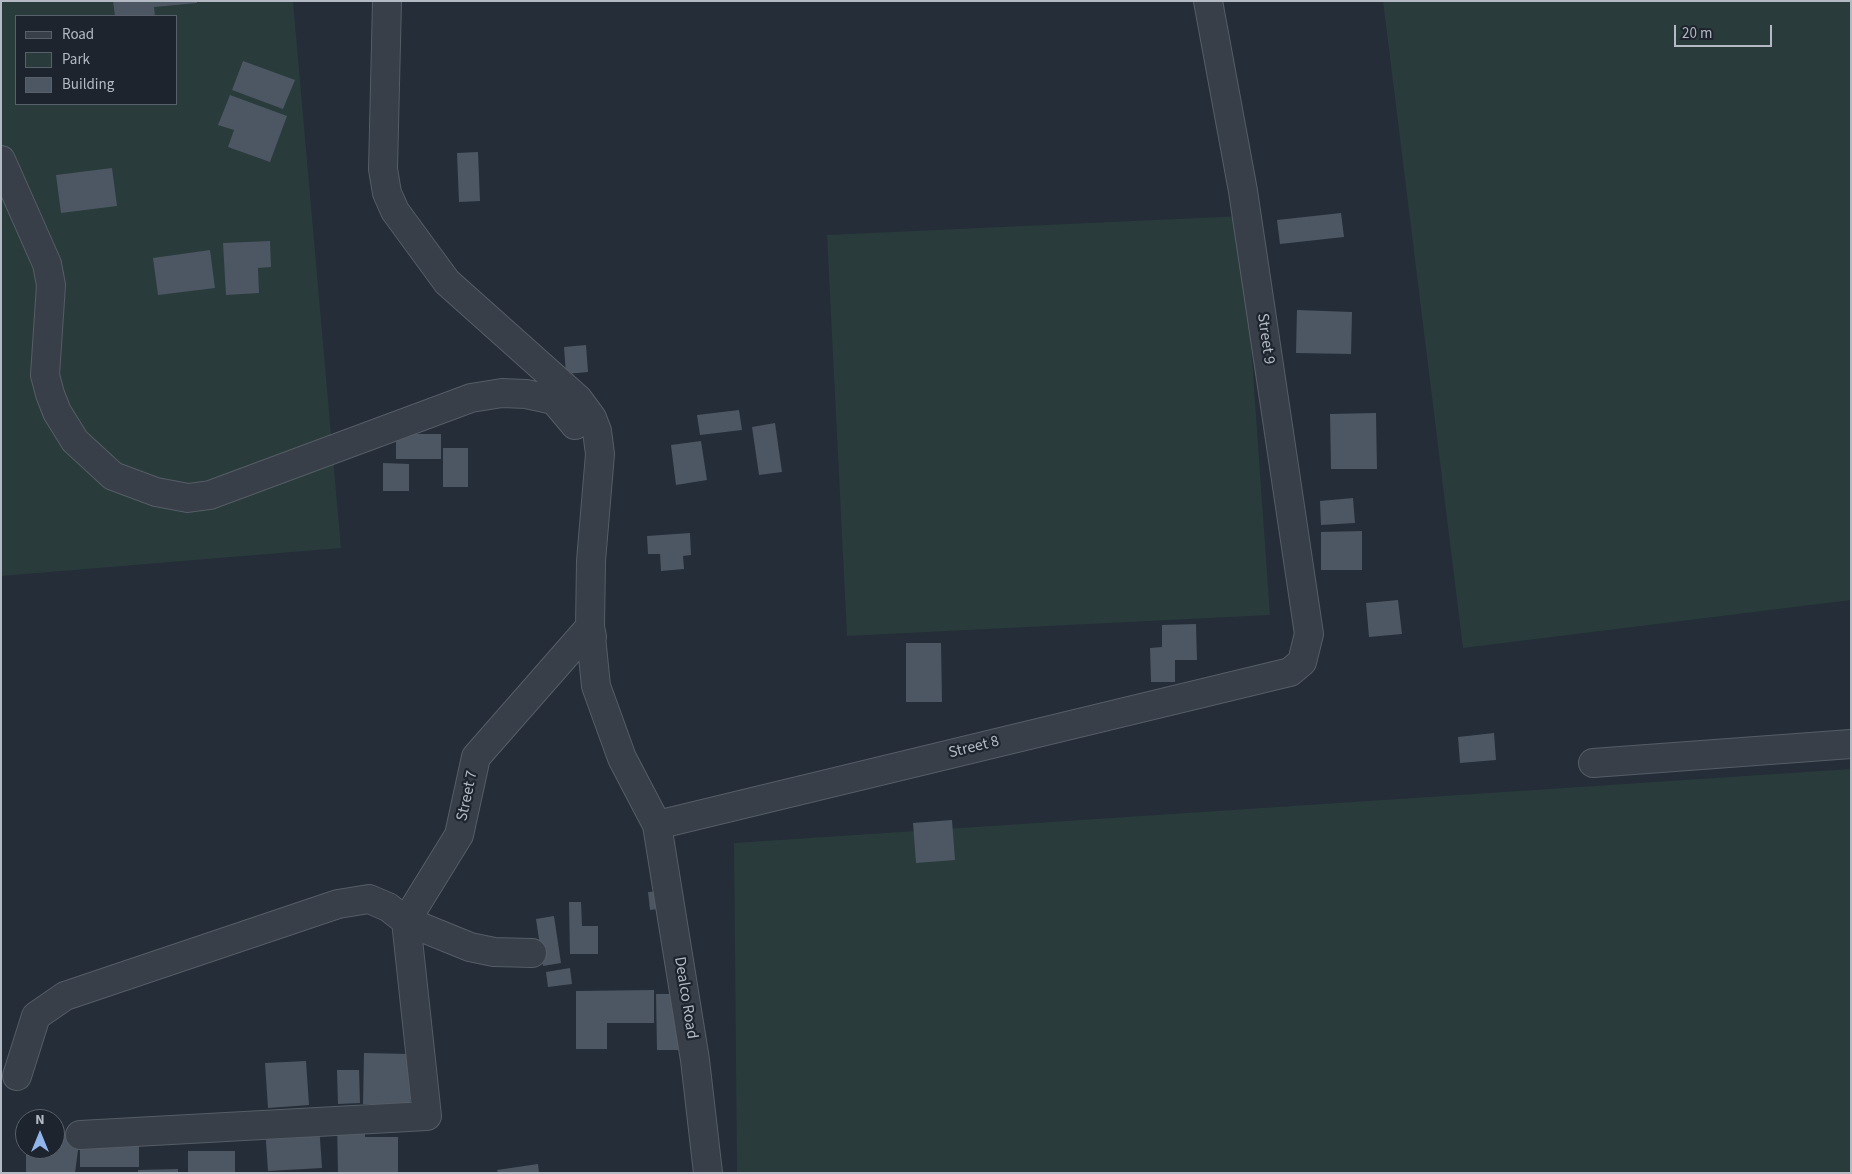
<!DOCTYPE html>
<html>
<head>
<meta charset="utf-8">
<style>
  body { margin:0 }
  #map { position:relative; width:1852px; height:1174px; overflow:hidden; background:#242d38; font-family:"Source Sans 3",sans-serif }
  canvas { display:block }
  .frame { position:absolute; inset:0; border:2px solid #b3bac4; pointer-events:none }
  .legend { position:absolute; left:15px; top:15px; width:162px; height:90px; box-sizing:border-box; background:#1d242d; border:1px solid #596069; margin:0; padding:6px 9px; list-style:none; font-size:15px; color:#b3bac4 }
  .legend li { display:flex; align-items:center; gap:10px; height:25px }
  .legend b { width:25px; border:1px solid #596069 }
  .north { position:absolute; left:15px; top:1109px; width:50px; height:50px; box-sizing:border-box; background:#1d242d; border:1px solid #596069; border-radius:50%; rotate:0deg; font-size:14px; font-weight:700; line-height:20px; text-align:center; color:#b3bac4 }
  .north::after { content:''; display:block; margin:auto; width:18px; height:22px; background:#91b4eb; clip-path:polygon(50% 0,100% 100%,50% 72%,0 100%) }
  .scale { position:absolute; left:1674px; top:25px; width:98px; height:22px; box-sizing:border-box; border:2px solid #b3bac4; border-top:0; padding-left:6px; font-size:15px; line-height:18px; white-space:nowrap; color:#b3bac4; -webkit-text-stroke:4px #1d242d; paint-order:stroke }
</style>
</head>
<body>
<div id="map">
<canvas width="1852" height="1174"></canvas>
<div class="frame"></div>
<ul class="legend">
<li><b style="height:6px;background:#383f48"></b>Road</li>
<li><b style="height:14px;background:#293b3b"></b>Park</li>
<li><b style="height:14px;background:#4d5763"></b>Building</li>
</ul>
<div class="north">N</div>
<div class="scale">20 m</div>
</div>
<script>
const context = document.querySelector('canvas').getContext('2d');
context.lineJoin = 'round';
function paint(path, color) {
  context.fillStyle = color;
  context.fill(path, 'evenodd');
}
function poly(rows) {
  const path = new Path2D();
  for (const r of rows) {
    path.moveTo(r[0], r[1]);
    for (let i = 2; i < r.length; i += 2) path.lineTo(r[i], r[i + 1]);
  }
  return path;
}
function trace(path, color, width, dash) {
  context.strokeStyle = color;
  context.lineWidth = width;
  context.lineCap = dash ? 'butt' : 'round';
  context.setLineDash(dash || []);
  context.stroke(path);
}
function drawText(font, color, halo, rows, align = 'center') {
  context.font = font + ' "Source Sans 3",sans-serif';
  context.lineWidth = 4.5;
  context.setLineDash([]);
  context.textBaseline = 'middle';
  context.strokeStyle = halo;
  context.fillStyle = color;
  for (const [text, x, y, turn = 0] of rows) {
    context.save();
    context.translate(x, y);
    context.rotate((+turn || 0) * Math.PI / 180);
    context.textAlign = isNaN(turn) ? turn : align;
    if (halo) context.strokeText(text, 0, 0);
    context.fillText(text, 0, 0);
    context.restore();
  }
}
const green = poly([
  [1,1,293,1,341,548,1,576],
  [16,16,176,16,176,104,16,104],
  [1383,1,1851,1,1851,600,1463,648],
  [1242,216,1270,615,847,636,827,235],
  [1851,769,1851,1173,737,1173,734,843]
]);
const building = poly([
  [113,1,197,1,197,3,154,7,155,16,115,16],
  [243,61,295,80,283,109,232,90],
  [230,95,287,116,270,162,228,147,234,130,218,125],
  [478,152,480,201,459,202,457,153],
  [112,168,117,206,61,213,56,175],
  [1341,213,1344,237,1280,244,1277,220],
  [270,241,271,267,258,268,259,293,226,295,223,243],
  [210,250,215,288,158,295,153,258],
  [1297,310,1352,312,1351,354,1296,353],
  [586,345,588,372,566,374,564,347],
  [739,410,742,430,700,435,697,415],
  [1376,413,1377,469,1331,469,1330,414],
  [775,423,782,472,759,475,752,427],
  [396,434,441,434,441,459,396,459],
  [701,441,707,480,676,485,671,445],
  [443,448,468,448,468,487,443,487],
  [383,463,409,464,409,491,383,491],
  [1353,498,1355,523,1321,525,1320,501],
  [1362,531,1362,570,1321,570,1321,532],
  [690,533,691,555,683,556,684,569,661,571,660,554,648,554,647,536],
  [1398,600,1402,634,1369,637,1366,603],
  [1196,624,1197,660,1175,660,1175,682,1151,682,1150,648,1162,647,1162,625],
  [906,643,941,643,942,702,906,702],
  [1494,733,1496,760,1460,763,1458,737],
  [952,820,955,860,916,863,913,823],
  [664,891,665,908,650,910,648,892],
  [569,902,581,902,582,926,598,926,598,954,570,954],
  [554,916,561,963,543,966,536,919],
  [570,968,572,984,548,987,546,972],
  [654,990,654,1023,607,1023,607,1049,576,1049,576,991],
  [656,994,682,994,683,1050,657,1050],
  [364,1053,410,1054,410,1104,363,1104],
  [306,1061,309,1105,268,1108,265,1063],
  [337,1070,359,1070,360,1103,338,1104],
  [337,1121,365,1121,365,1137,398,1137,398,1173,338,1173],
  [319,1124,322,1168,268,1171,265,1127],
  [55,1133,80,1135,75,1173,26,1173,26,1149,55,1149],
  [80,1135,139,1135,139,1167,80,1167],
  [188,1151,235,1151,235,1173,188,1173],
  [538,1164,539,1173,498,1173,497,1170],
  [178,1169,178,1173,138,1173,138,1170]
]);
const minor = poly([
  [387,1,383,169,387,193,395,211,447,282,578,399,592,418,597,431,600,454,591,561,590,627,596,686,622,758,657,825,695,1060,708,1173],
  [1,160,47,264,51,285,45,375,50,394,57,412,75,441,113,476,156,492,188,498,210,495,471,398,502,393,526,394,554,400,575,425],
  [1593,763,1851,744],
  [657,825,1290,672,1302,662,1309,634,1243,191,1208,1],
  [17,1076,36,1016,65,996,338,904,369,899,388,907,406,921,470,947,494,952,532,953],
  [80,1135,427,1116,406,921,459,835,476,757,590,627,592,637]
]);
const streetNames = [
  ["Street 9",1265,339,82],
  ["Street 8",974,748,-14],
  ["Street 7",468,796,-78],
  ["Dealco Road",685,998,81]
];
paint(green, '#293b3b');
paint(building, '#4d5763');
trace(minor, '#565d66', 30);
trace(minor, '#383f48', 28);
drawText('16px', '#b3bac4', '#1d242d', streetNames);
</script>
</body>
</html>
